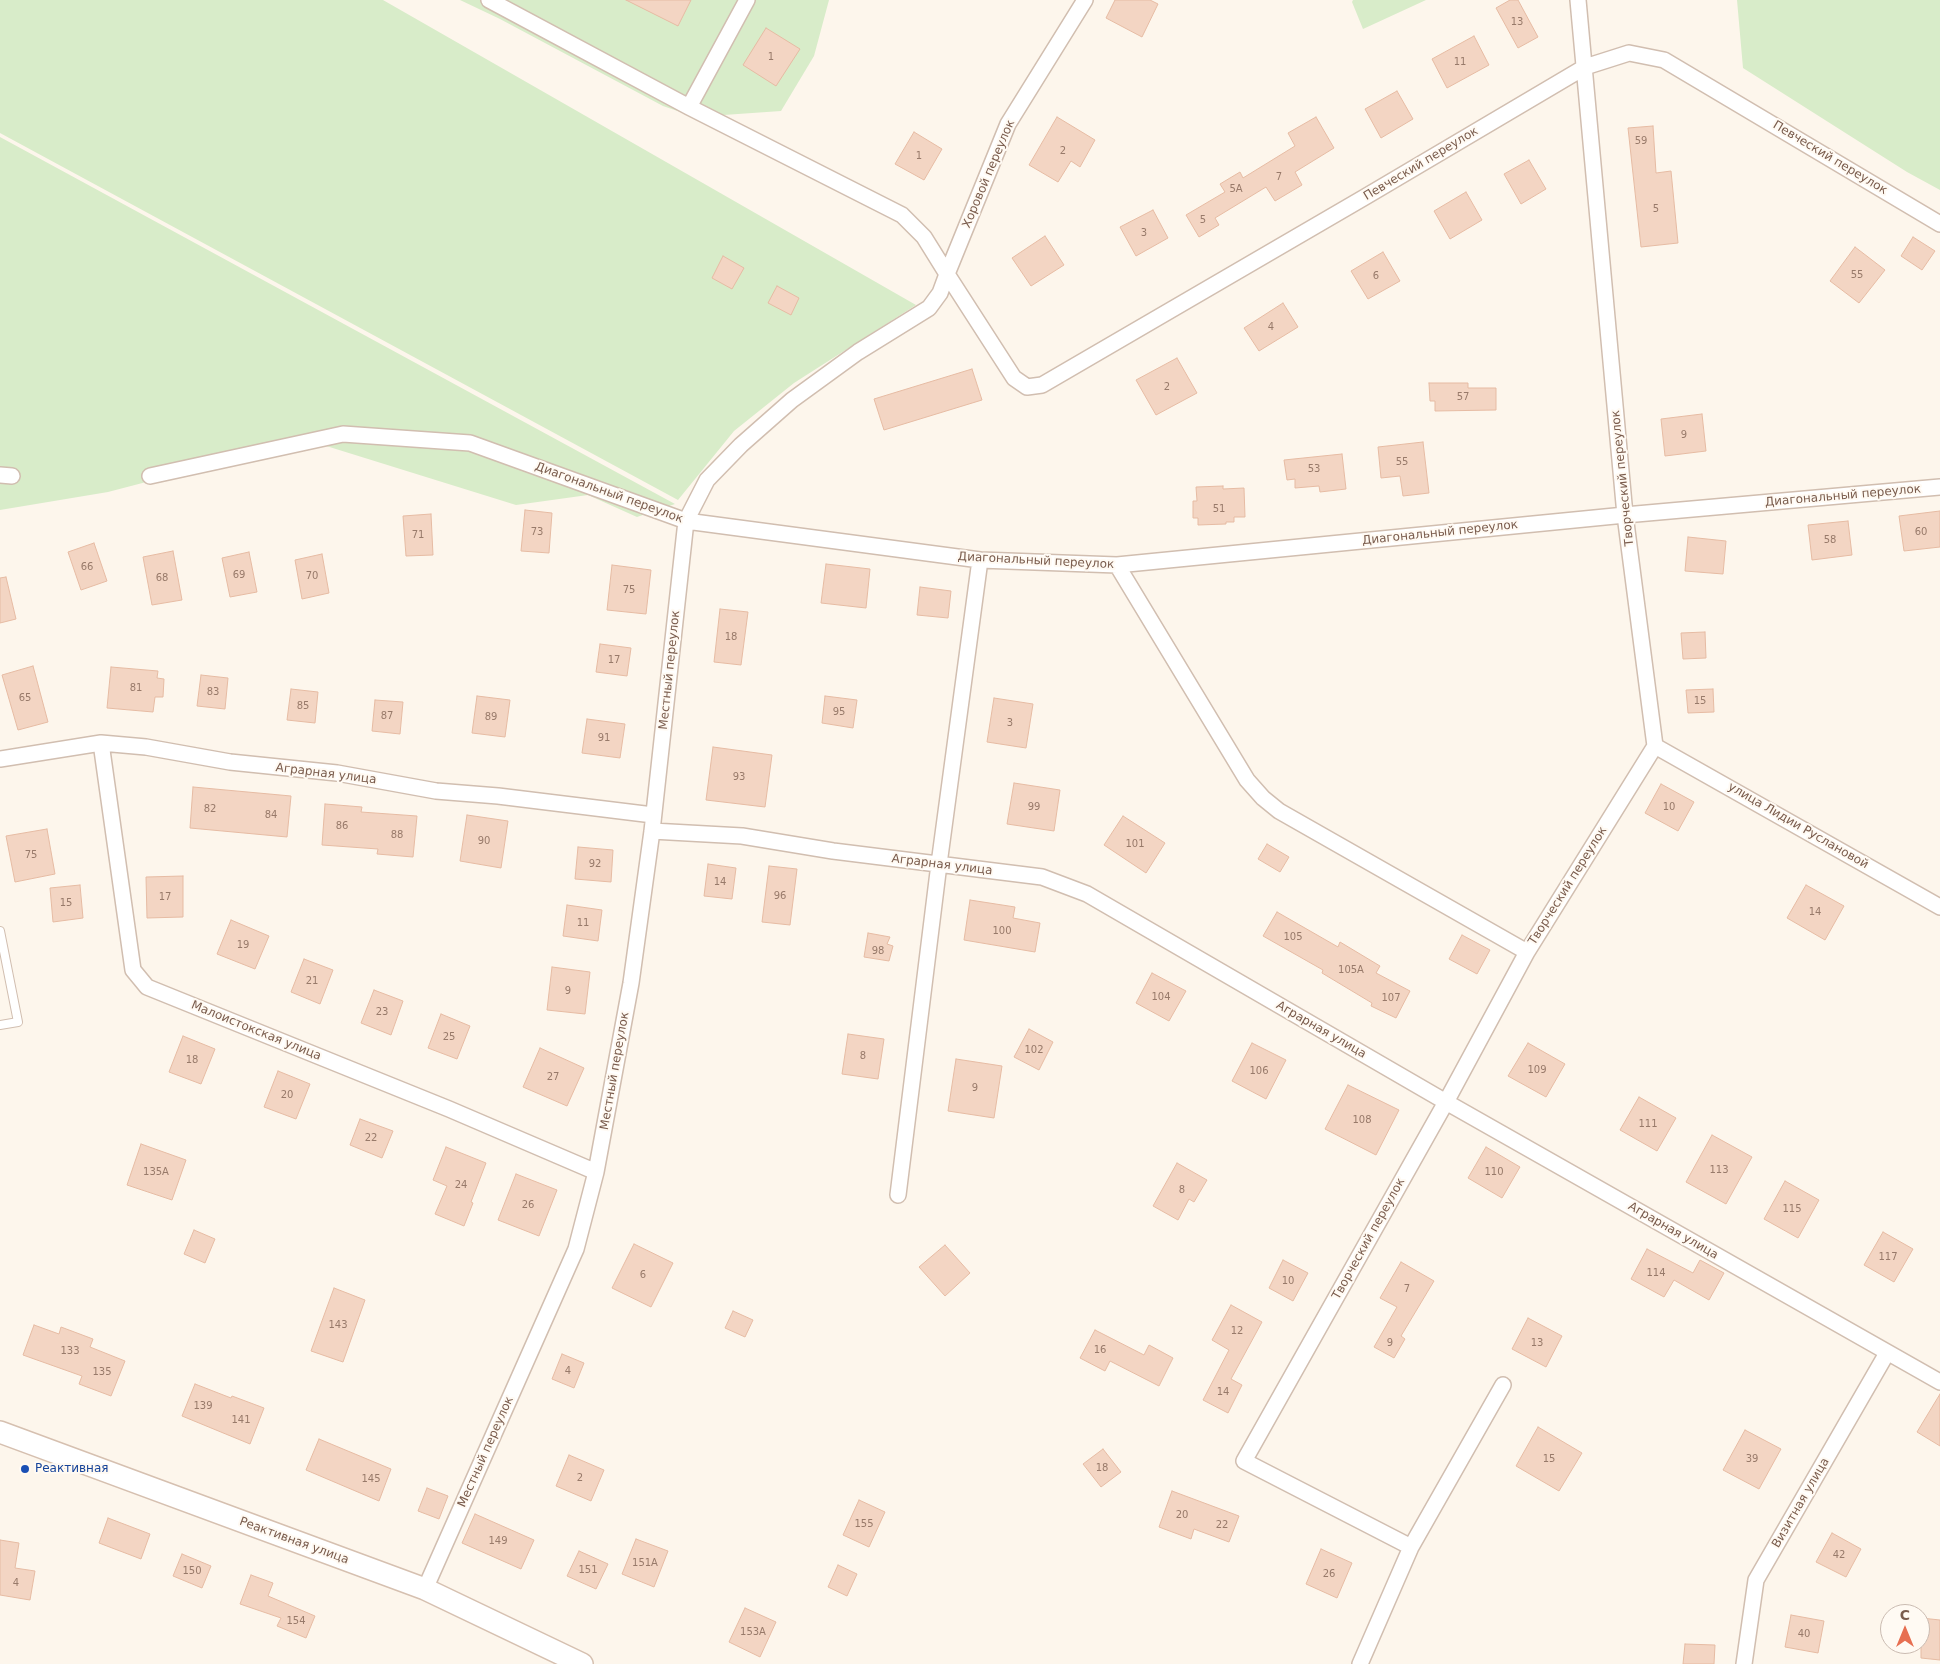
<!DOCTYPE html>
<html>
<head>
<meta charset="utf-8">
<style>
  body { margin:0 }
  #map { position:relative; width:1940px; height:1664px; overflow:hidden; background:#fdf6ec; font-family:"DejaVu Sans",sans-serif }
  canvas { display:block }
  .north { position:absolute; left:1880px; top:1604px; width:50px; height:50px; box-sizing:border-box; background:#fffaf3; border:1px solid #cabbb1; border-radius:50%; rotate:0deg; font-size:14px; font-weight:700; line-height:20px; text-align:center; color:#7a5c4d }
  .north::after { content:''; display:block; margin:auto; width:18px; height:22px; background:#e76f51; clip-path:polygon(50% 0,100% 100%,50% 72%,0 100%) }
</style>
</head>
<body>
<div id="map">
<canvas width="1940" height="1664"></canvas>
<div class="north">С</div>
</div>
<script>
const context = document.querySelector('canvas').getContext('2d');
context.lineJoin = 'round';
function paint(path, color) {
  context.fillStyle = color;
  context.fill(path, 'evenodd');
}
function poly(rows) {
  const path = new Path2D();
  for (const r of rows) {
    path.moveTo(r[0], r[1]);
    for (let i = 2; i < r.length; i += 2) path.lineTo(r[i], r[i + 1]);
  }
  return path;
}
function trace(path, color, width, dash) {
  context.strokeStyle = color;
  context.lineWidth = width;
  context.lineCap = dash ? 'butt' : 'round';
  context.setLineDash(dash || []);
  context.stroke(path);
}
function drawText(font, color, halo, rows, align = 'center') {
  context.font = font + ' "DejaVu Sans",sans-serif';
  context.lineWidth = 4;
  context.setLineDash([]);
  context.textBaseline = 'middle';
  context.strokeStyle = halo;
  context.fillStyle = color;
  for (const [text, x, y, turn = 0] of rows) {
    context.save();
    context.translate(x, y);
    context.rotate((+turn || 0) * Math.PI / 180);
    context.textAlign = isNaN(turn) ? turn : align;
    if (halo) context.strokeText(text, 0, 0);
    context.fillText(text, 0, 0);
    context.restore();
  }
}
const green = poly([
  [0,0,383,0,916,305,794,383,734,431,678,500,0,133],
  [460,0,829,0,814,56,781,111,695,117,663,106,500,19],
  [1353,0,1426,0,1363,29,1352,2],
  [1737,0,1940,0,1940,190,1907,172,1743,68],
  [0,137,675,504,637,517,588,495,516,505,307,440,108,492,0,510]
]);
const building = poly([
  [626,0,691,0,678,26,626,0],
  [1115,0,1150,0,1158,4,1142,37,1106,18,1115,0],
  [1510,0,1518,0,1538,37,1518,48,1496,8,1510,0],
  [766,28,800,49,776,86,743,65,766,28],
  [1474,36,1489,65,1447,88,1432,59,1474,36],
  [1397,91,1413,119,1381,138,1365,109,1397,91],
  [1057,117,1095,140,1080,167,1071,161,1058,182,1029,165,1057,117],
  [1316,117,1334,148,1295,172,1302,185,1275,201,1266,187,1215,218,1219,225,1199,237,1186,215,1225,192,1220,184,1240,172,1243,178,1295,146,1288,133,1316,117],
  [1653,126,1656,173,1671,171,1678,243,1641,247,1628,128,1653,126],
  [914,132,942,149,924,180,895,164,914,132],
  [1529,160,1546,189,1521,204,1504,174,1529,160],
  [1466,192,1482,220,1450,239,1434,211,1466,192],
  [1153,210,1168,238,1136,256,1120,227,1153,210],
  [1045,236,1064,265,1031,286,1012,258,1045,236],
  [1913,237,1935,251,1922,270,1901,256,1913,237],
  [1855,247,1885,270,1859,303,1830,281,1855,247],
  [1383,252,1400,281,1368,299,1351,271,1383,252],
  [723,256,744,268,732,289,712,278,723,256],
  [777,286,799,298,791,315,768,303,777,286],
  [1283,303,1298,327,1259,351,1244,328,1283,303],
  [1177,358,1197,393,1156,415,1136,380,1177,358],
  [972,369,982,400,884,430,874,399,972,369],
  [1429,383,1468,383,1468,388,1496,388,1496,410,1435,411,1435,401,1430,401,1429,383],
  [1702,414,1706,451,1665,456,1661,419,1702,414],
  [1423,442,1429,493,1403,496,1400,476,1381,478,1378,447,1423,442],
  [1342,454,1346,489,1320,492,1319,486,1295,488,1295,479,1287,480,1284,460,1342,454],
  [1223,486,1223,489,1244,488,1245,517,1234,517,1234,522,1226,522,1226,524,1198,525,1198,518,1193,518,1193,501,1197,501,1196,487,1223,486],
  [525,510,552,513,549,553,521,551,525,510],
  [1940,511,1940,547,1904,551,1899,516,1940,511],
  [431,514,433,555,406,556,403,516,431,514],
  [1848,521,1852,555,1812,560,1808,525,1848,521],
  [1688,537,1726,541,1723,574,1685,571,1688,537],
  [94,543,107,581,81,590,68,552,94,543],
  [173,551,182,600,152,605,143,557,173,551],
  [249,552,257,592,230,597,222,558,249,552],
  [322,554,329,593,302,599,295,560,322,554],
  [826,564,870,569,866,608,821,603,826,564],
  [612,565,651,570,646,614,607,610,612,565],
  [6,577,16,619,0,623,0,578,6,577],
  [920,587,951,591,948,618,917,615,920,587],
  [720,609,748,612,741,665,714,662,720,609],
  [1705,632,1706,658,1683,659,1681,633,1705,632],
  [600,644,631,648,627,676,596,672,600,644],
  [33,666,48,722,18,730,2,675,33,666],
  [111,667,158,671,157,678,164,679,163,697,155,697,153,712,107,708,111,667],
  [201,675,228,678,225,709,197,706,201,675],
  [291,689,318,692,315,723,287,720,291,689],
  [1713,689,1714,712,1688,713,1686,690,1713,689],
  [477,696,510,700,505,737,472,733,477,696],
  [825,696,857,700,853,728,822,723,825,696],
  [994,698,1033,704,1026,748,987,742,994,698],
  [375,700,403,702,400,734,372,731,375,700],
  [587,719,625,724,620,758,582,753,587,719],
  [713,747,772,755,765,807,706,800,713,747],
  [1014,783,1060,790,1054,831,1007,824,1014,783],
  [1661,784,1694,802,1678,831,1645,813,1661,784],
  [193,787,291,796,287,837,190,828,193,787],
  [325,804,362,807,361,812,417,816,413,857,377,854,378,849,322,845,325,804],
  [467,815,508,821,501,868,460,861,467,815],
  [1123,816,1165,843,1146,873,1104,845,1123,816],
  [47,829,55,874,15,882,6,836,47,829],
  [1267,844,1289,857,1280,872,1258,859,1267,844],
  [578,847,613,850,611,882,575,879,578,847],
  [708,864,736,868,732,899,704,896,708,864],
  [769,866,797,869,790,925,762,922,769,866],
  [183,876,183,917,147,918,146,877,183,876],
  [80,885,83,918,53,922,50,888,80,885],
  [1806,885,1844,906,1825,940,1787,918,1806,885],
  [970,900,1015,907,1013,918,1040,923,1035,952,964,940,970,900],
  [567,905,602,910,598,941,563,936,567,905],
  [1277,912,1338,947,1340,942,1380,966,1376,973,1410,991,1396,1018,1371,1006,1372,1003,1322,973,1323,970,1263,936,1277,912],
  [231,920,269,936,255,969,217,954,231,920],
  [868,933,890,937,887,944,893,946,889,961,864,957,868,933],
  [1462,935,1490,950,1477,974,1449,959,1462,935],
  [304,959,333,970,320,1004,291,992,304,959],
  [552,967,590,972,585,1014,547,1010,552,967],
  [1152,973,1186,991,1169,1021,1136,1003,1152,973],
  [374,990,403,1001,391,1035,361,1023,374,990],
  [441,1014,470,1026,457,1059,428,1048,441,1014],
  [1029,1029,1053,1042,1039,1070,1014,1057,1029,1029],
  [848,1034,884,1039,878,1079,842,1074,848,1034],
  [183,1036,215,1049,201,1084,169,1072,183,1036],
  [1252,1043,1286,1060,1266,1099,1232,1081,1252,1043],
  [1528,1043,1565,1064,1546,1097,1508,1076,1528,1043],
  [540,1048,584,1068,567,1106,523,1087,540,1048],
  [956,1059,1002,1066,994,1118,948,1111,956,1059],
  [278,1071,310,1084,296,1119,264,1107,278,1071],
  [1348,1085,1399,1110,1376,1155,1325,1129,1348,1085],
  [1639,1097,1676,1118,1657,1151,1620,1130,1639,1097],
  [360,1119,393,1131,382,1158,350,1145,360,1119],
  [1712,1135,1752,1157,1726,1204,1686,1182,1712,1135],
  [141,1144,186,1160,172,1200,127,1185,141,1144],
  [446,1147,486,1163,471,1202,473,1203,464,1226,435,1214,447,1186,433,1180,446,1147],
  [1486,1147,1520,1167,1502,1198,1468,1178,1486,1147],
  [1177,1163,1207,1180,1194,1202,1189,1199,1178,1220,1153,1206,1177,1163],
  [516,1174,557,1190,539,1236,498,1220,516,1174],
  [1785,1181,1819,1200,1798,1238,1764,1219,1785,1181],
  [194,1230,215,1239,205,1263,184,1254,194,1230],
  [1883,1232,1913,1249,1894,1282,1864,1265,1883,1232],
  [634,1244,673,1263,651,1307,612,1288,634,1244],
  [945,1245,970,1273,945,1296,919,1267,945,1245],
  [1647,1249,1693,1273,1700,1260,1724,1273,1709,1300,1674,1280,1664,1297,1631,1279,1647,1249],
  [1283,1260,1308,1273,1293,1301,1269,1288,1283,1260],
  [1401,1262,1434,1281,1401,1336,1405,1339,1394,1358,1374,1347,1397,1307,1380,1298,1401,1262],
  [334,1288,365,1300,343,1362,311,1351,334,1288],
  [1231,1305,1262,1322,1231,1379,1242,1385,1228,1413,1203,1400,1229,1350,1212,1340,1231,1305],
  [733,1311,753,1320,745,1337,725,1328,733,1311],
  [1528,1318,1562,1336,1546,1367,1512,1349,1528,1318],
  [34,1325,59,1334,61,1327,93,1339,90,1347,125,1361,111,1396,79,1384,82,1376,23,1355,34,1325],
  [1095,1330,1144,1355,1149,1345,1173,1358,1159,1386,1110,1361,1105,1371,1080,1358,1095,1330],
  [562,1354,584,1363,574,1388,552,1379,562,1354],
  [195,1384,231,1398,232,1396,264,1408,250,1444,182,1416,195,1384],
  [1940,1394,1940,1446,1917,1432,1940,1394],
  [1538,1427,1582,1453,1559,1491,1516,1466,1538,1427],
  [1745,1430,1781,1449,1759,1489,1723,1470,1745,1430],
  [319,1439,391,1469,379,1501,306,1470,319,1439],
  [1103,1449,1121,1472,1101,1487,1083,1464,1103,1449],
  [569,1455,604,1470,591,1501,556,1486,569,1455],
  [427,1488,448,1496,439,1519,418,1511,427,1488],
  [1172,1491,1239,1516,1229,1542,1194,1529,1191,1539,1159,1527,1172,1491],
  [859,1500,885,1512,869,1547,843,1535,859,1500],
  [475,1514,534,1540,521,1569,462,1543,475,1514],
  [108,1518,150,1534,141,1559,99,1543,108,1518],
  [1832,1533,1861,1549,1846,1577,1816,1562,1832,1533],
  [636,1539,668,1551,654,1587,622,1574,636,1539],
  [0,1540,19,1543,15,1568,35,1571,30,1600,0,1595,0,1540],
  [1321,1549,1352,1563,1337,1598,1306,1584,1321,1549],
  [579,1551,608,1564,596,1589,567,1576,579,1551],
  [182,1554,211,1566,202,1588,173,1576,182,1554],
  [838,1565,857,1574,847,1596,828,1587,838,1565],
  [251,1575,273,1583,268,1596,315,1616,306,1638,277,1626,281,1618,240,1604,251,1575],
  [745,1608,776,1622,760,1657,729,1642,745,1608],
  [1791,1615,1824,1621,1818,1653,1785,1647,1791,1615],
  [1921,1618,1940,1620,1940,1660,1921,1658,1921,1618],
  [1685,1644,1715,1645,1714,1664,1683,1664,1685,1644]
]);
const lane = poly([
  [0,931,18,1022,0,1025]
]);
const street = poly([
  [1085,0,1008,124,947,274,1014,378,1027,387,1042,385,1365,197,1585,67,1629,53,1664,60,1940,224],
  [689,107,747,0],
  [0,475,12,476],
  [150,476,343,434,470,443,686,521,980,560,1117,565,1625,515,1940,487],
  [1117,565,1247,780,1263,798,1279,811,1527,952],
  [101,743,133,970,147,987,449,1109,596,1172],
  [1655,746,1940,907],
  [0,759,101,743,146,747,230,762,337,773,436,791,498,796,653,815],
  [652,831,742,836,833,851,1042,877,1087,894,1446,1102,1940,1382],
  [898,1195,939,864,980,560],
  [1411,1547,1244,1461,1446,1102,1527,952,1655,746,1625,515,1578,0],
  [425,1589,576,1249,596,1172,631,983,652,831,686,521,707,480,741,445,792,400,858,352,929,308,940,293,947,274,924,237,902,215,689,107,489,0],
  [1360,1664,1411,1547,1503,1385],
  [1744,1664,1756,1580,1887,1353]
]);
const secondary = poly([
  [0,1432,425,1589,582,1664]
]);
const markers = [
  [25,1469,5,"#1a4fb4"]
];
const numberNames = [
  ["13",1517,22],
  ["1",771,57],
  ["11",1460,62],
  ["59",1641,141],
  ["2",1063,151],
  ["1",919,156],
  ["7",1279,177],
  ["5А",1236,189],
  ["5",1656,209],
  ["5",1203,220],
  ["3",1144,233],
  ["55",1857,275],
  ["6",1376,276],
  ["4",1271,327],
  ["2",1167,387],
  ["57",1463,397],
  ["9",1684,435],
  ["55",1402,462],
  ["53",1314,469],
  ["51",1219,509],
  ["73",537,532],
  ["60",1921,532],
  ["71",418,535],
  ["58",1830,540],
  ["66",87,567],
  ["69",239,575],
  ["70",312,576],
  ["68",162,578],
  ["75",629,590],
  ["18",731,637],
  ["17",614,660],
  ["81",136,688],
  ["83",213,692],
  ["65",25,698],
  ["15",1700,701],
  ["85",303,706],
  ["95",839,712],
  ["87",387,716],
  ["89",491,717],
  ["3",1010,723],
  ["91",604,738],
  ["93",739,777],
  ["99",1034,807],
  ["10",1669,807],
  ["82",210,809],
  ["84",271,815],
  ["86",342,826],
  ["88",397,835],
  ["90",484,841],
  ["101",1135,844],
  ["75",31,855],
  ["92",595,864],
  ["14",720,882],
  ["96",780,896],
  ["17",165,897],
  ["15",66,903],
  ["14",1815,912],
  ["11",583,923],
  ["100",1002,931],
  ["105",1293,937],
  ["19",243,945],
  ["98",878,951],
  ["105А",1351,970],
  ["21",312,981],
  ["9",568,991],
  ["104",1161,997],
  ["107",1391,998],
  ["23",382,1012],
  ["25",449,1037],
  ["102",1034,1050],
  ["8",863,1056],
  ["18",192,1060],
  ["109",1537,1070],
  ["106",1259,1071],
  ["27",553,1077],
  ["9",975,1088],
  ["20",287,1095],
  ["108",1362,1120],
  ["111",1648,1124],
  ["22",371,1138],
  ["113",1719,1170],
  ["135А",156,1172],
  ["110",1494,1172],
  ["24",461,1185],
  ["8",1182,1190],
  ["26",528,1205],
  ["115",1792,1209],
  ["117",1888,1257],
  ["114",1656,1273],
  ["6",643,1275],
  ["10",1288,1281],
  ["7",1407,1289],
  ["143",338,1325],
  ["12",1237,1331],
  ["9",1390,1343],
  ["13",1537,1343],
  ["16",1100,1350],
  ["133",70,1351],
  ["4",568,1371],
  ["135",102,1372],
  ["14",1223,1392],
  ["139",203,1406],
  ["141",241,1420],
  ["15",1549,1459],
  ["39",1752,1459],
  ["18",1102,1468],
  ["2",580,1478],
  ["145",371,1479],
  ["20",1182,1515],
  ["155",864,1524],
  ["22",1222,1525],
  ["149",498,1541],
  ["42",1839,1555],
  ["151А",645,1563],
  ["151",588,1570],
  ["150",192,1571],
  ["26",1329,1574],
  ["4",16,1583],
  ["154",296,1621],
  ["153А",753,1632],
  ["40",1804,1634]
];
const streetNames = [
  ["Певческий переулок",1830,158,31],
  ["Певческий переулок",1421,164,-31],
  ["Хоровой переулок",989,174,-67],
  ["Творческий переулок",1623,478,-96],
  ["Диагональный переулок",609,493,20],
  ["Диагональный переулок",1843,496,-5],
  ["Диагональный переулок",1440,533,-6],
  ["Диагональный переулок",1036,561,3],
  ["Местный переулок",670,670,-84],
  ["Аграрная улица",326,774,7],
  ["улица Лидии Руслановой",1798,826,30],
  ["Аграрная улица",942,865,7],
  ["Творческий переулок",1568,886,-58],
  ["Аграрная улица",1321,1030,30],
  ["Малоистокская улица",256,1031,22],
  ["Местный переулок",615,1071,-80],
  ["Аграрная улица",1673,1231,30],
  ["Творческий переулок",1369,1239,-61],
  ["Местный переулок",486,1452,-66],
  ["Визитная улица",1801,1503,-60],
  ["Реактивная улица",294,1541,20]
];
const transitNames = [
  ["Реактивная",35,1469]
];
paint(green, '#d8ecc9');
paint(building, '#f3d5c3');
trace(building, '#e6bba3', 1);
trace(lane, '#d1beb0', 10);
trace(street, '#d1beb0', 18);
trace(secondary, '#d6c0b0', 24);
trace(lane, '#fff', 8);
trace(street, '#fff', 15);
trace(secondary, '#fff', 21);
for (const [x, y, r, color] of markers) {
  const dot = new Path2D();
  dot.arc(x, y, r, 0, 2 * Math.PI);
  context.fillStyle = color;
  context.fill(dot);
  trace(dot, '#fffaf3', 2);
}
drawText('10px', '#987a6a', null, numberNames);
drawText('12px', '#7a5c4d', '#fffaf3', streetNames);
drawText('12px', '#164399', '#fffaf3', transitNames, 'left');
</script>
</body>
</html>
